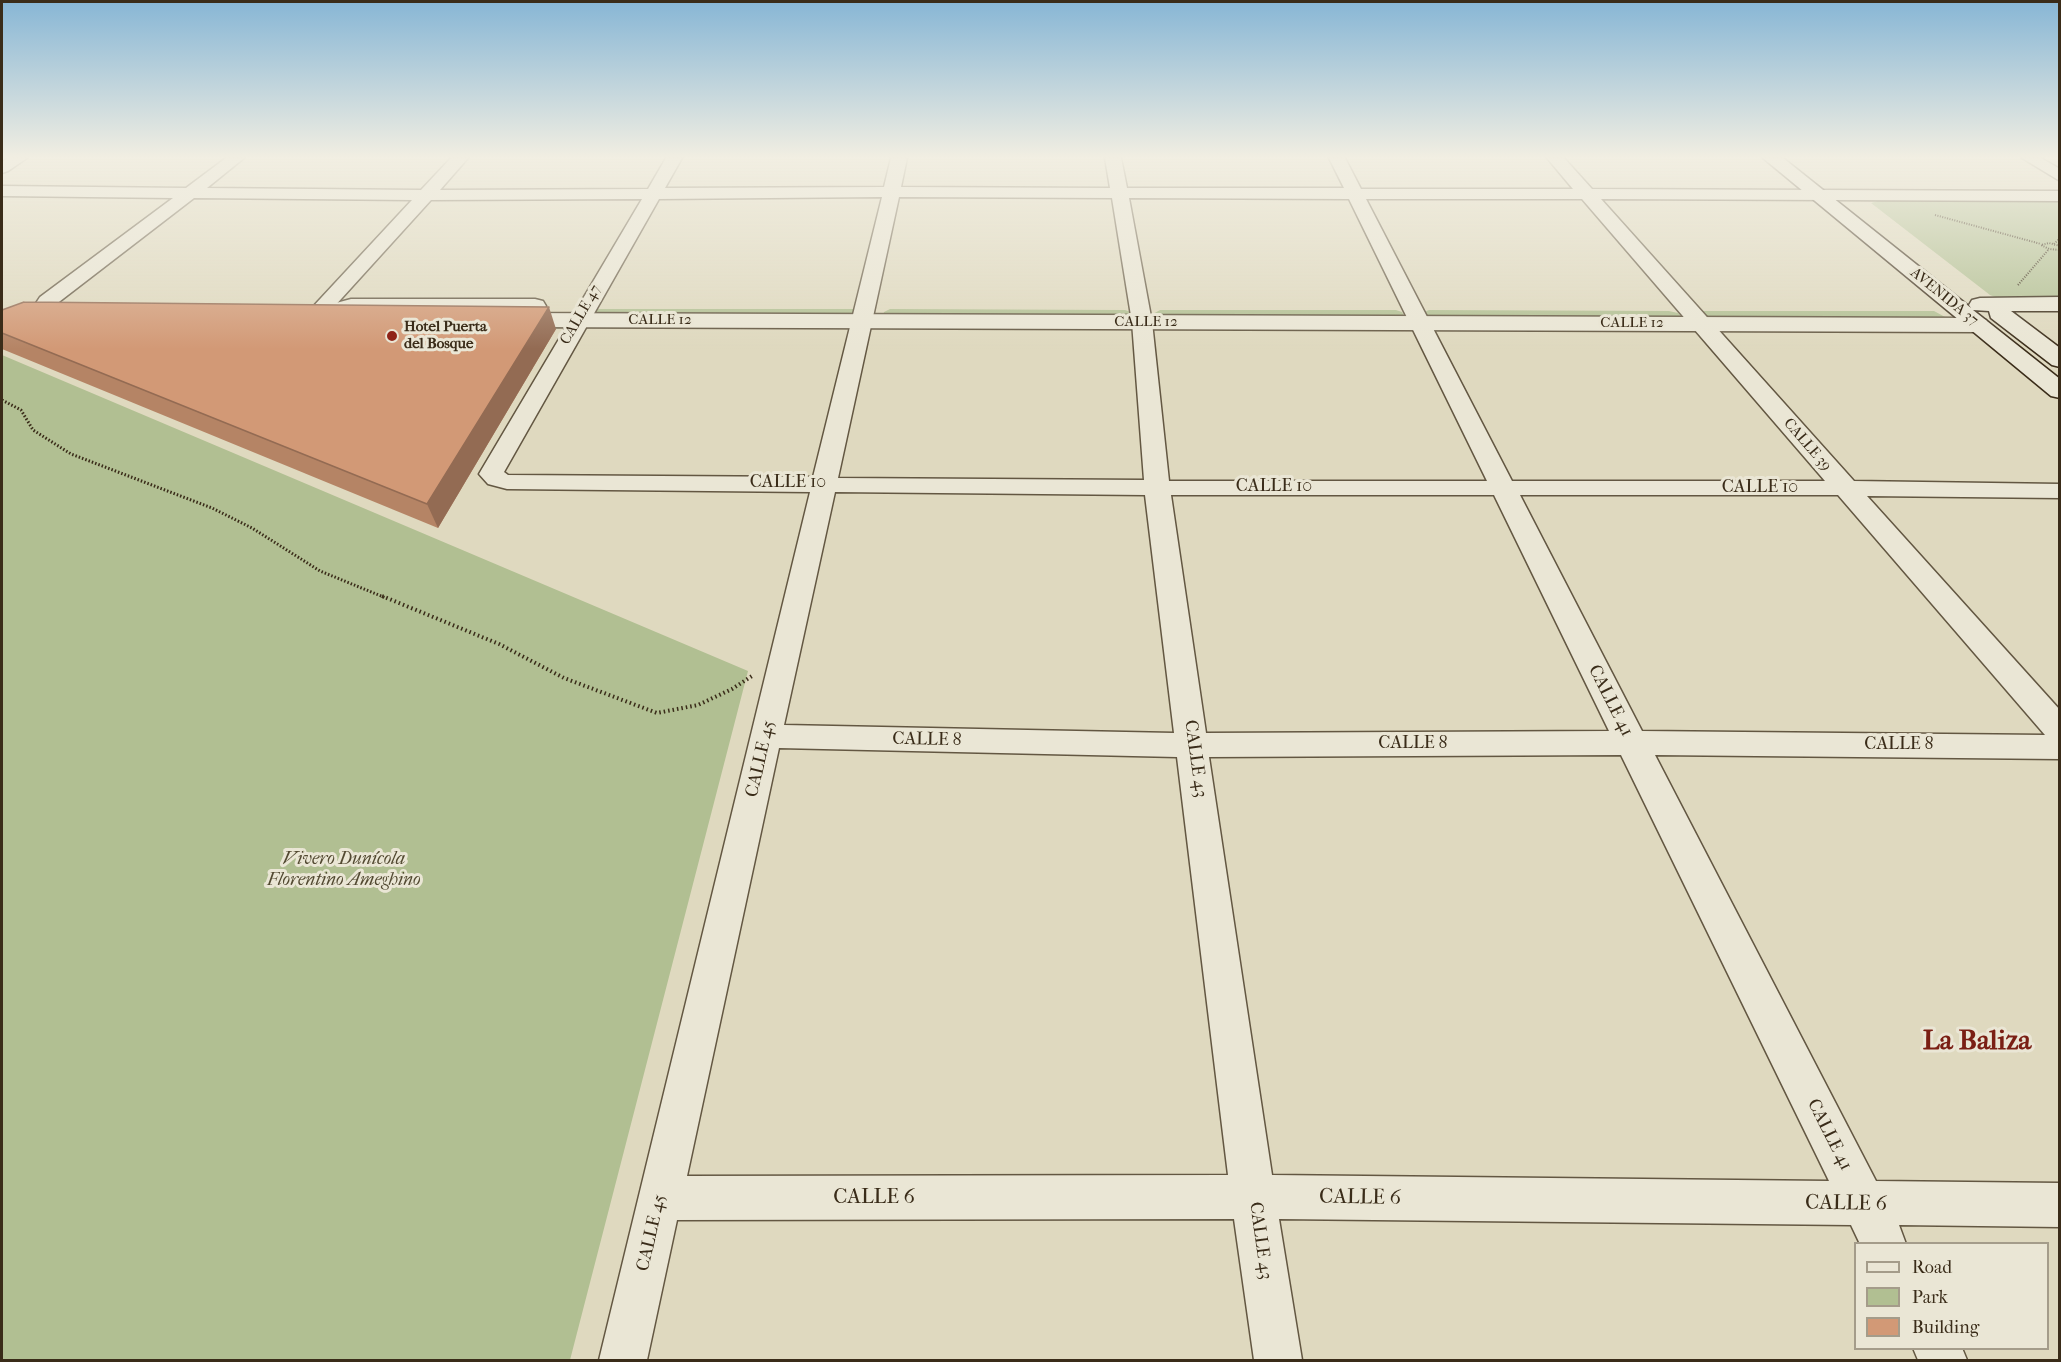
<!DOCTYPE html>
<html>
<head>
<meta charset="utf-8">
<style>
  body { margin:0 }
  #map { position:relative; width:2061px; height:1362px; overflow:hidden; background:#dfd9bf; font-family:"IM FELL French Canon",serif }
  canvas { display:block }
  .frame { position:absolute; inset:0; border:3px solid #3a2c19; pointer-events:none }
  .legend { position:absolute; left:1854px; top:1242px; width:195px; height:108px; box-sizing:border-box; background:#eae6d5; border:2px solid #a49c8a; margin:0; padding:8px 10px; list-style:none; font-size:18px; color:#3a2c19 }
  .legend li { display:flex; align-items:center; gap:12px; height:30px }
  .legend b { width:30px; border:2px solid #a49c8a }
</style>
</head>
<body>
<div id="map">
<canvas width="2061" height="1362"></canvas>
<div class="frame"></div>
<ul class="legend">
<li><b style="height:8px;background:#eae6d5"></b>Road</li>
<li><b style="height:16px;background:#b1bf92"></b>Park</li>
<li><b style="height:16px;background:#d29976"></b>Building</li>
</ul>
</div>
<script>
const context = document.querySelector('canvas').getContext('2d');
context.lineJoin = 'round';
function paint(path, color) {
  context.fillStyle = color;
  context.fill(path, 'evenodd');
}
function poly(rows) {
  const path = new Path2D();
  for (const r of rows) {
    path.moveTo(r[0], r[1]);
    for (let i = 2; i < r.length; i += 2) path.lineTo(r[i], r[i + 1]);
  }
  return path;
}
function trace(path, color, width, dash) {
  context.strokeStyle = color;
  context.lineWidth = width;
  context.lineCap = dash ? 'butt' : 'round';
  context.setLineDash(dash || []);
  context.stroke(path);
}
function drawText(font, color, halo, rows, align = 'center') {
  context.font = font + ' "IM FELL French Canon",serif';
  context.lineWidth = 6;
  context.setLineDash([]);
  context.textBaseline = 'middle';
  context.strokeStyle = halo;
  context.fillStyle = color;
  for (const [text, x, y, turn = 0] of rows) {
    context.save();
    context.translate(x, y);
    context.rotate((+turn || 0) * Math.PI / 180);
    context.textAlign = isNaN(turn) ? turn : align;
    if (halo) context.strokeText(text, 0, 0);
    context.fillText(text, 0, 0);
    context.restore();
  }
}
const green = poly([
  [1881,200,2059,201,2059,301,2000,299,1990,295,1871,203],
  [593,309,856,309,854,318,593,317],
  [890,309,1125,310,1131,312,1132,316,883,315,884,312],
  [1160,310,1396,310,1402,312,1404,316,1153,314],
  [1429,310,1669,311,1678,313,1681,317,1434,319,1426,316,1424,312],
  [1700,311,1934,311,1947,318,1708,320],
  [2,355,748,671,570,1360,2,1360]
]);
const pathFar2 = poly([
  [1935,215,2041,244],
  [2054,244,2060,238],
  [2060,246,2049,243,2041,245,2049,249,2060,250],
  [2018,285,2049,249]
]);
const pathFar1 = poly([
  [2,400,21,410,33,430,71,454,212,508,252,528,320,571,386,598]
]);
const path = poly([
  [382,596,499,644,564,678,657,713,698,705,732,689,752,676]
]);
const minor = poly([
  [8,158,27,158,8,171,2,173,2,162,8,158],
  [226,158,244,158,207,188,421,190,451,158,468,158,440,190,648,189,666,158,682,158,665,188,884,187,891,158,907,158,901,187,1110,188,1105,158,1121,158,1127,188,1344,188,1329,158,1345,158,1361,189,1573,189,1547,158,1564,158,1592,189,2060,191,2060,201,1601,199,1854,481,2060,484,2060,498,1867,496,2060,710,2060,759,1655,755,1876,1181,2060,1183,2060,1227,1899,1225,1906,1244,1860,1244,1851,1225,1279,1219,1302,1360,1254,1360,1234,1219,677,1220,647,1360,599,1360,810,492,507,489,488,484,479,474,642,199,431,200,322,320,315,322,308,320,305,316,308,312,412,200,194,198,55,305,52,314,38,314,34,306,40,297,173,198,2,196,2,186,186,188,226,158],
  [882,197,813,477,508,475,504,472,659,199,882,197],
  [899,197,1112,198,1132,322,1144,480,838,478,899,197],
  [1129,198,1349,199,1487,481,1169,481,1152,322,1129,198],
  [1366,199,1582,199,1825,481,1512,481,1366,199],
  [835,492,1145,495,1174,733,784,725,835,492],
  [1171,495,1494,495,1609,731,1206,733,1171,495],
  [1520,495,1838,495,2045,735,1642,731,1520,495],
  [779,748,1177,757,1228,1175,687,1176,779,748],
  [1621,755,1829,1181,1272,1175,1209,757,1621,755],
  [2022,158,2041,158,2060,169,2060,181,2022,158],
  [1913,1348,1962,1348,1967,1360,1918,1360,1913,1348]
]);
const tertiary = poly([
  [351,299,535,299,543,301,546,306,543,311,535,313,352,313,318,322,310,320,307,315,310,310,351,299],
  [509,313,1978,318,1986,320,1989,325,1986,330,1978,332,509,327,501,325,498,320,501,315,509,313]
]);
const secondary = poly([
  [1763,158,1783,158,1971,308,1969,305,1972,300,1980,298,2060,297,2060,311,2011,311,2060,348,2060,367,2052,365,1991,318,1989,311,1973,310,2060,379,2060,398,2051,396,1763,158]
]);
const wall = poly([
  [2,310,556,329,438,528,2,349]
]);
const shadedWall = poly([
  [549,307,556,329,438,528,427,504]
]);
const building = poly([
  [24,302,549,307,427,504,2,333,2,310,24,302]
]);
const markers = [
  [392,336,6,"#8f2418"]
];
const farStreetnames = [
  ["AVENIDA 37",1944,297,39],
  ["CALLE 47",581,315,-60],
  ["CALLE 12",660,320],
  ["CALLE 12",1146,322],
  ["CALLE 12",1632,323],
  ["CALLE 39",1807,445,49]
];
const farPoinames = [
  ["Hotel Puerta",404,327],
  ["del Bosque",404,344]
];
const streetNames = [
  ["CALLE 10",788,483],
  ["CALLE 10",1274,487],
  ["CALLE 10",1760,488],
  ["CALLE 41",1610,701,63],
  ["CALLE 8",927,740,1],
  ["CALLE 8",1413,744],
  ["CALLE 8",1899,745],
  ["CALLE 45",761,759,-77],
  ["CALLE 43",1195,759,82],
  ["CALLE 41",1829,1135,63],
  ["CALLE 45",652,1233,-77],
  ["CALLE 43",1260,1241,82]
];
const parkNames = [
  ["Vivero Dunícola",344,860],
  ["Florentino Ameghino",344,881]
];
const nearStreetnames = [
  ["CALLE 6",874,1198],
  ["CALLE 6",1360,1198,1],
  ["CALLE 6",1846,1204,1]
];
const nearDistrictnames = [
  ["La Baliza",1977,1042]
];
paint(green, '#b1bf92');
trace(minor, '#635742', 3);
trace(tertiary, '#635742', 3);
trace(secondary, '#3a2c19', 3);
trace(pathFar2, '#3a2c19', 2, [1, 1.5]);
trace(pathFar1, '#3a2c19', 3, [1.5, 2]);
trace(path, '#3a2c19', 4, [1.5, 3]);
paint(minor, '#eae6d5');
paint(tertiary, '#eae6d5');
paint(secondary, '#eae6d5');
paint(wall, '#b58465');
paint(shadedWall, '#936b53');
paint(building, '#d29976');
trace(building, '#936b53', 1.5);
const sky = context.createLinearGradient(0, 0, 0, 349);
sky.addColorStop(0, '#87b6d5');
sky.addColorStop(0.45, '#f1eee2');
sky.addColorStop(1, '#f1eee200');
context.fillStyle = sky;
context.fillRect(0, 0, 2061, 349);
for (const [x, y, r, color] of markers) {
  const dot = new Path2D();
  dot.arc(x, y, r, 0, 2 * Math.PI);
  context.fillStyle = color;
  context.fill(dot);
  trace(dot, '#eae6d5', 2);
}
drawText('15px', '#3a2c19', '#eae6d5', farStreetnames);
drawText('bold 15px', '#3a2c19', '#eae6d5', farPoinames, 'left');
drawText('18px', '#3a2c19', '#eae6d5', streetNames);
drawText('italic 18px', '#524931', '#eae6d5', parkNames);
drawText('21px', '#3a2c19', '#eae6d5', nearStreetnames);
drawText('bold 28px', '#7a1f14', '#eae6d5', nearDistrictnames);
</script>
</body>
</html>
